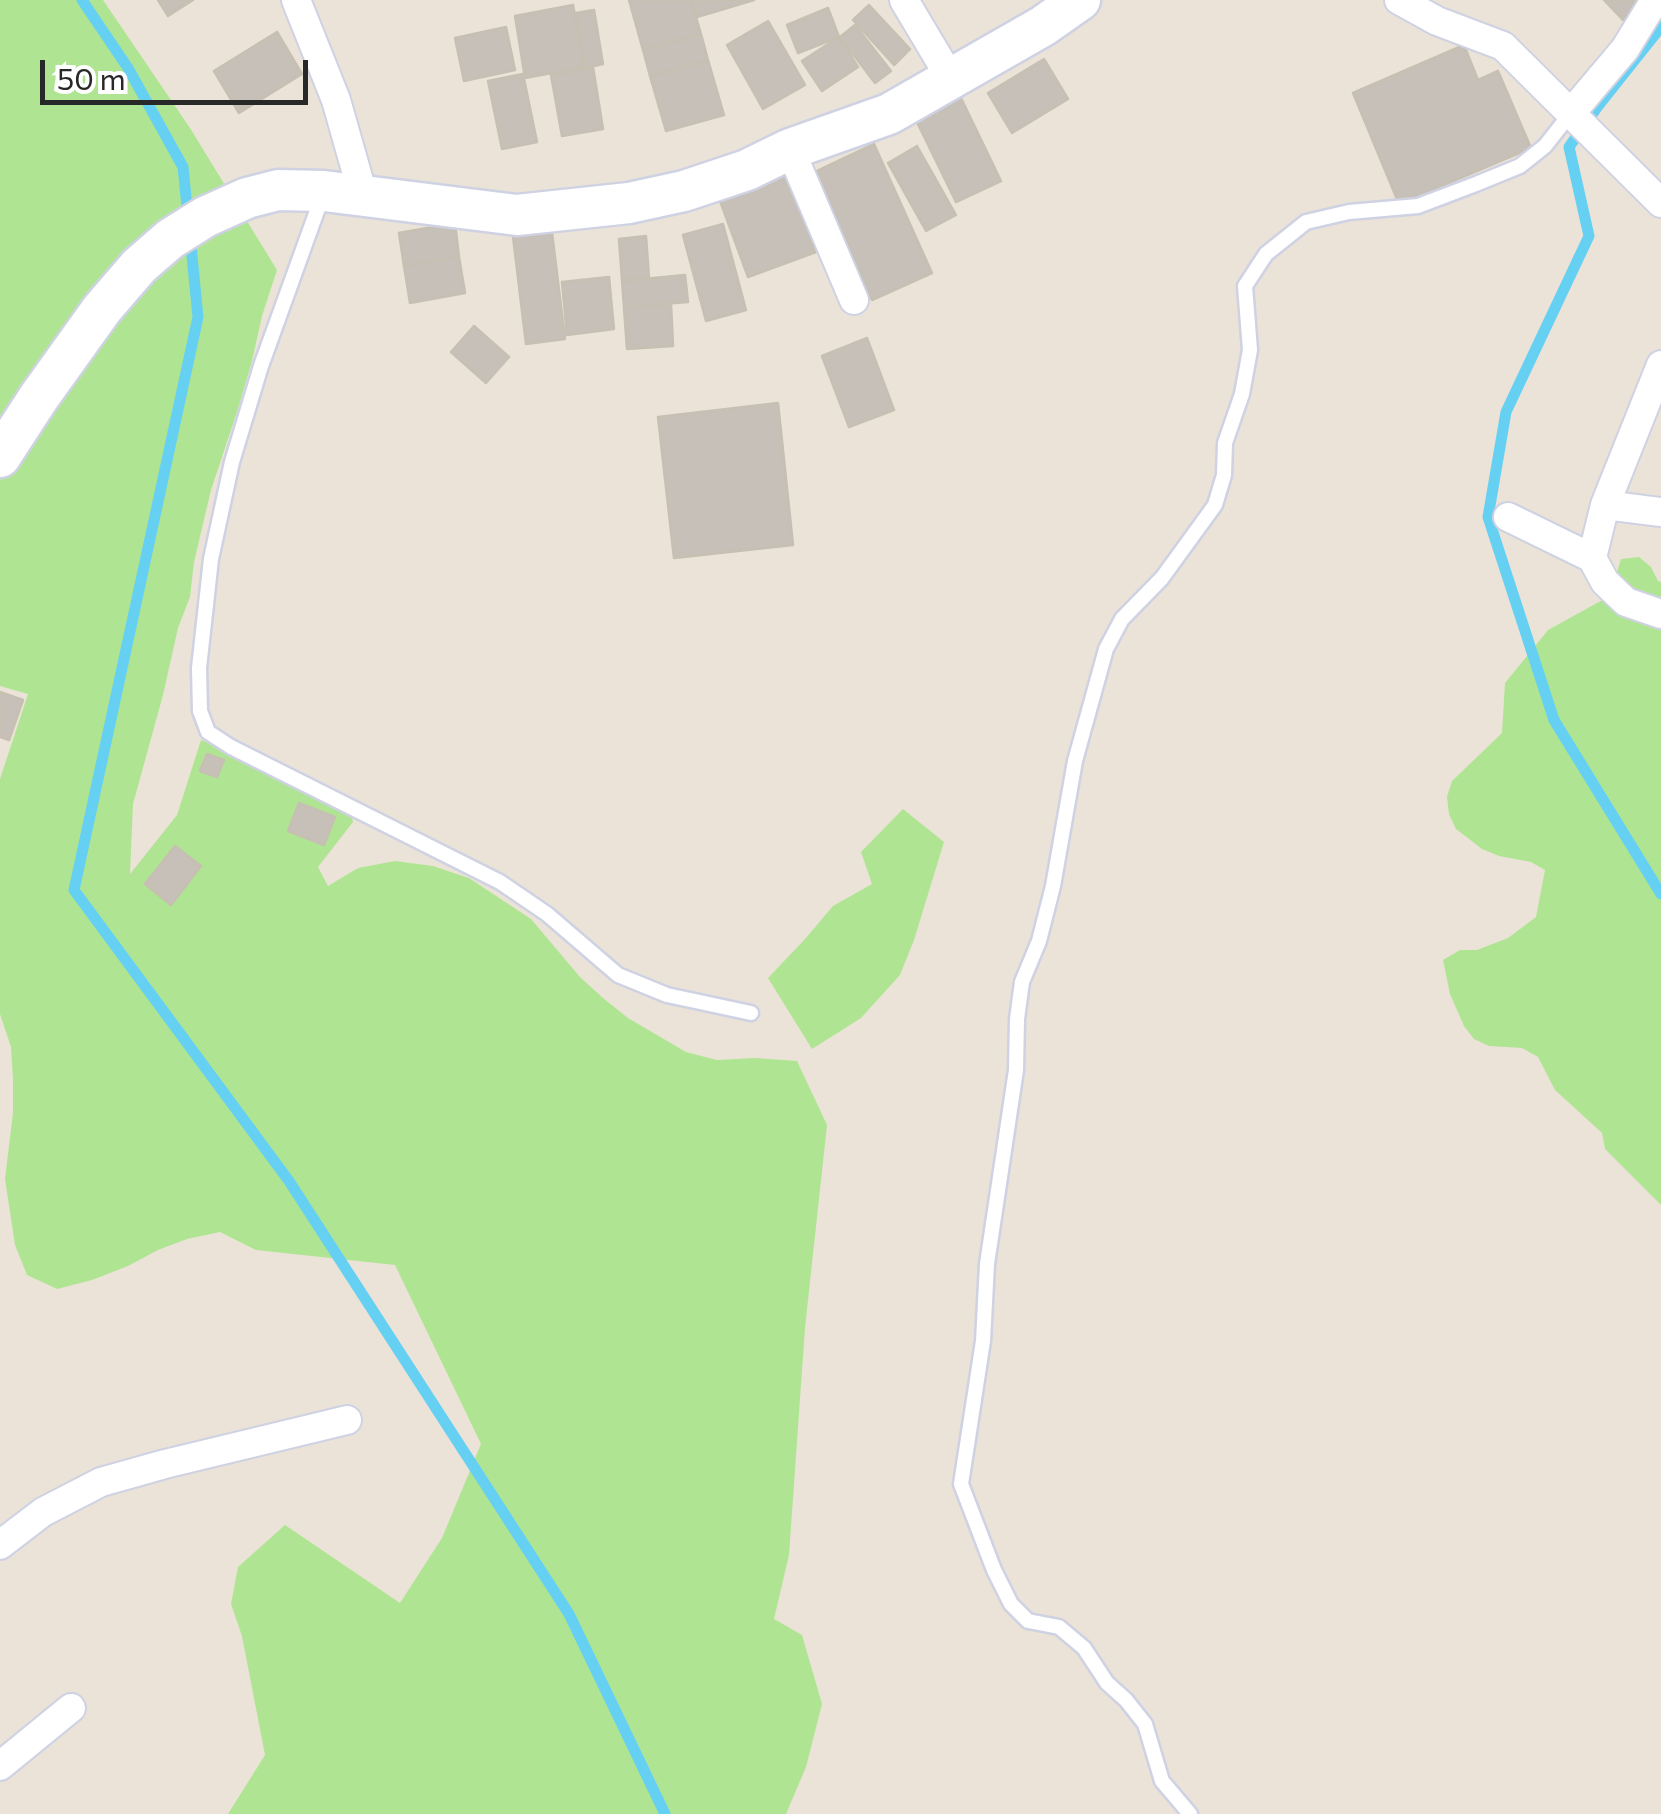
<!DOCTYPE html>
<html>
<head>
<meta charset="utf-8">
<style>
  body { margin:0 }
  #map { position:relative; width:1661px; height:1814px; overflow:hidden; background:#ebe3d8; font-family:Commissioner,sans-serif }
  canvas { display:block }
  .scale { position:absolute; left:40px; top:60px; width:268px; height:45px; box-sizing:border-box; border:5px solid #282828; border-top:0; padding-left:12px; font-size:30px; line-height:35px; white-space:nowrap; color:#282828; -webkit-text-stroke:8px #fff; paint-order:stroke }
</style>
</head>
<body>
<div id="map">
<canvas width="1661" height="1814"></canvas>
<div class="scale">50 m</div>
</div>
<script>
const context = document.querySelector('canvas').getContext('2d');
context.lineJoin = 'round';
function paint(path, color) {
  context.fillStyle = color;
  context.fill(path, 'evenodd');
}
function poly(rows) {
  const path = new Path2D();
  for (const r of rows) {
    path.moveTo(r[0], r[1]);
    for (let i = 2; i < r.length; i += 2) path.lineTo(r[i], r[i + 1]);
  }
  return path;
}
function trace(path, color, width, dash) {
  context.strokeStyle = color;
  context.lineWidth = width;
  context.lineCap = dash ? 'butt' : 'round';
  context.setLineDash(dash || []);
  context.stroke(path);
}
const green = poly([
  [0,0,103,0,190,128,277,270,262,316,252,361,237,412,211,490,194,562,190,597,178,628,163,695,133,804,130,874,177,815,201,740,232,751,349,807,353,822,318,867,328,886,358,868,395,861,433,866,469,878,531,919,580,977,603,998,628,1018,686,1052,717,1060,755,1058,797,1061,827,1125,805,1328,789,1555,774,1619,802,1635,822,1704,806,1767,786,1814,228,1814,265,1755,242,1636,231,1604,238,1567,285,1525,400,1603,442,1538,481,1444,395,1265,256,1250,220,1232,187,1239,158,1250,128,1266,92,1280,57,1289,27,1275,15,1245,5,1179,13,1113,13,1079,11,1047,0,1014,0,779,28,694,0,686],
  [1639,557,1651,567,1658,581,1661,582,1661,1205,1605,1149,1602,1133,1555,1090,1538,1057,1522,1048,1489,1046,1474,1039,1464,1026,1450,994,1443,960,1460,950,1477,950,1508,938,1536,917,1545,870,1531,862,1499,856,1482,849,1456,829,1449,814,1447,797,1452,781,1502,733,1505,683,1548,630,1617,592,1616,575,1621,559],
  [903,809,944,842,914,940,900,975,861,1018,812,1049,768,978,805,939,833,906,872,884,861,852]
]);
const stream = poly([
  [82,0,128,68,183,167,188,217],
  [1661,27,1598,106,1569,147,1589,236,1506,412,1488,517,1554,720,1661,894],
  [190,236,198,317,74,890,289,1181,569,1614,665,1814]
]);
const building = poly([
  [158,0,193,0,168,16,158,0],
  [629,0,691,0,701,34,643,50,629,0],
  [692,0,754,0,697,17,692,0],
  [1604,0,1645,0,1623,20,1604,0],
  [573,5,584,67,525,78,515,16,573,5],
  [869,5,910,49,894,65,853,20,869,5],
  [828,8,839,37,798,53,787,25,828,8],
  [594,10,603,64,585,68,576,13,594,10],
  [768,21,805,85,763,109,727,45,768,21],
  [855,25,891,71,875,83,840,37,855,25],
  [506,27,515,70,464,81,455,38,506,27],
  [277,32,302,74,239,113,214,71,277,32],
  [701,34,708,60,650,76,643,50,701,34],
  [839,37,858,67,822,91,802,61,839,37],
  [1464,45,1478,80,1498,71,1531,148,1399,204,1353,93,1464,45],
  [1044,59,1068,99,1012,133,988,93,1044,59],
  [708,60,724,115,666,131,650,76,708,60],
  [593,67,603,129,562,136,551,75,593,67],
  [523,74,537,142,502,149,488,81,523,74],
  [960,96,1001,181,956,202,915,118,960,96],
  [874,144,932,273,872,300,815,172,874,144],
  [917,146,956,215,926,231,888,163,917,146],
  [788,173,816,252,748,277,719,198,788,173],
  [550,216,565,339,526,344,511,220,550,216],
  [455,223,459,257,404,266,399,233,455,223],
  [723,224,746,310,706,321,683,235,723,224],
  [646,236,649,278,622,280,619,239,646,236],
  [459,257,465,293,410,303,404,266,459,257],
  [685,275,688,302,624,307,622,281,685,275],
  [609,277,614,329,567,335,562,282,609,277],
  [671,304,673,346,627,349,624,308,671,304],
  [474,326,509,357,486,383,451,352,474,326],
  [867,338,894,410,849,427,822,356,867,338],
  [778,403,793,545,674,558,658,417,778,403],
  [0,692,23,700,9,740,0,737,0,692],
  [207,754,224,760,217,777,200,771,207,754],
  [299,803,335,817,324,845,288,831,299,803],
  [175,846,201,866,171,905,145,884,175,846]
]);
const lane = poly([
  [322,197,261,366,232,462,211,559,199,668,200,711,208,732,231,747,500,882,547,914,618,975,667,995,751,1013],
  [1190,1814,1162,1781,1145,1724,1126,1700,1107,1683,1084,1648,1059,1627,1028,1621,1011,1604,994,1570,961,1484,983,1341,987,1264,1016,1070,1017,1019,1022,982,1039,941,1053,886,1075,761,1106,649,1122,619,1162,578,1215,505,1224,475,1225,443,1242,394,1250,350,1245,286,1266,254,1306,222,1349,212,1418,206,1476,184,1520,166,1545,146,1571,113]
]);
const street = poly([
  [296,0,336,100,363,195],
  [904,0,951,79],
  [1399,0,1437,21,1503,46,1661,203],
  [1571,113,1625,49,1655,0],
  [790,149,854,300],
  [1605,505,1661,512],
  [1508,517,1592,558,1605,505,1661,365],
  [1592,558,1605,582,1626,602,1661,614],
  [0,1545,43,1512,101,1482,165,1464,347,1420],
  [0,1766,71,1708]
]);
const secondary = poly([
  [0,457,39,397,102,309,139,266,170,239,205,217,247,198,278,190,324,191,517,215,629,203,684,191,747,170,790,149,889,114,1043,26,1080,0]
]);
paint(green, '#afe592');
trace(stream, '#66d0f3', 11);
paint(building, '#c6c0b8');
trace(building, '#c6bfb2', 2.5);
trace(lane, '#ced2e2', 19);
trace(street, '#ced2e2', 32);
trace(secondary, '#ced2e2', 45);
trace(lane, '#fff', 14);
trace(street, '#fff', 28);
trace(secondary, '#fff', 40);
</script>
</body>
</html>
